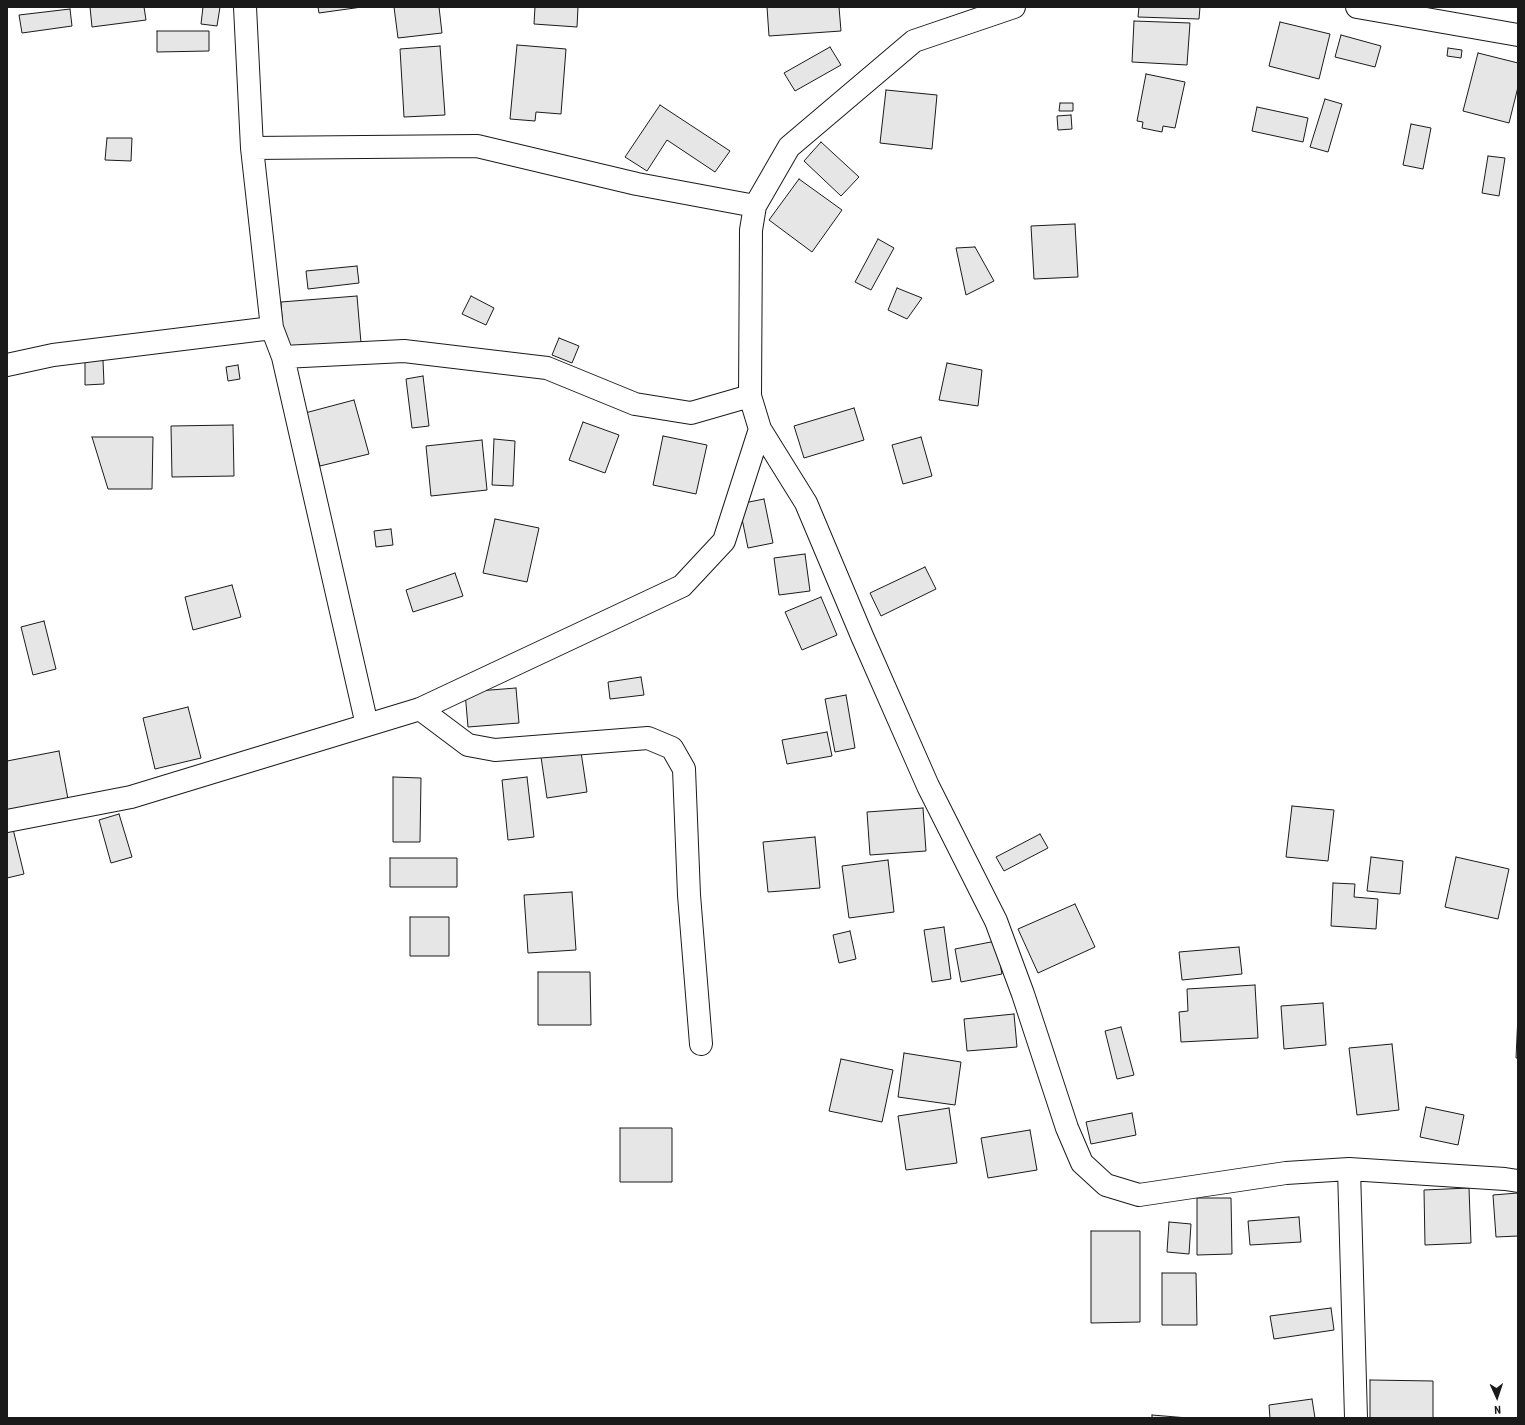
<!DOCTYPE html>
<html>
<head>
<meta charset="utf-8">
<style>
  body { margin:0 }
  #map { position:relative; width:1525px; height:1425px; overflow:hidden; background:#fff; font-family:"Roboto Condensed",sans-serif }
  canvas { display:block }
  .frame { position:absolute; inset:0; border:8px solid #1a1a1a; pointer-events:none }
  .north { position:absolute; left:1477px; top:1377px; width:40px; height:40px; -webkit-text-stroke:3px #fff; paint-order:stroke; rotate:177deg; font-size:11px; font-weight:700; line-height:16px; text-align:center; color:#1a1a1a }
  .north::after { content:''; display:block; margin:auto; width:14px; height:18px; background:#1a1a1a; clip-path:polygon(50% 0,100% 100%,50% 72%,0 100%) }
</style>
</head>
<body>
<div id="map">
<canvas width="1525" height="1425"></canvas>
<div class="frame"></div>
<div class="north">N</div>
</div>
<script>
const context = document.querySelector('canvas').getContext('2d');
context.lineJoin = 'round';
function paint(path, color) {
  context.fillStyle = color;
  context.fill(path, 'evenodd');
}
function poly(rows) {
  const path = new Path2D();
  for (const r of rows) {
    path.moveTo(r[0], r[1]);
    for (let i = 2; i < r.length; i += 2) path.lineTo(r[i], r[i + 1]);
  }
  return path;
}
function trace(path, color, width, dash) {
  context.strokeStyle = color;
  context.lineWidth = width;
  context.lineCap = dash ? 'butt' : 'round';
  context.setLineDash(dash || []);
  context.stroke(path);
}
const building = poly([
  [90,7,144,7,146,20,92,27,90,7],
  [203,7,220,7,217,26,201,24,203,7],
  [318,7,362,7,319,13,318,7],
  [394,7,439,7,442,33,398,38,394,7],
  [535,7,578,7,577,27,534,24,535,7],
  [767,7,839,7,841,31,769,36,767,7],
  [1139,7,1200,7,1199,19,1138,17,1139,7],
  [70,9,72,26,22,33,19,15,70,9],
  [1134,21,1190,23,1187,65,1132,62,1134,21],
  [1280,22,1330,34,1319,79,1269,66,1280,22],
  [157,31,209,31,209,51,157,52,157,31],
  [1341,35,1381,46,1375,67,1335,57,1341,35],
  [517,45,566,49,561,114,536,112,535,121,510,119,517,45],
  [440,46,445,115,404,117,400,49,440,46],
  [830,47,841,65,795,91,784,73,830,47],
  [1448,48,1462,50,1461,58,1447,56,1448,48],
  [1478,53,1518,63,1518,87,1509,123,1463,111,1478,53],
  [1146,74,1185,82,1175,128,1163,126,1162,132,1142,128,1143,122,1137,121,1146,74],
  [886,90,937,95,932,149,880,143,886,90],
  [1325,99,1342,104,1328,152,1310,147,1325,99],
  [1060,103,1073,103,1073,111,1059,111,1060,103],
  [660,105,730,151,715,172,667,140,647,171,625,157,660,105],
  [1257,107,1308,118,1303,142,1252,131,1257,107],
  [1071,115,1072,129,1058,130,1057,116,1071,115],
  [1411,124,1431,128,1423,169,1403,165,1411,124],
  [107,138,132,138,131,161,105,160,107,138],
  [821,142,859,177,841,196,804,161,821,142],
  [1488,156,1505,158,1499,196,1482,193,1488,156],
  [799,179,842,210,812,252,769,220,799,179],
  [1075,224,1078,277,1034,279,1031,226,1075,224],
  [878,239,894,248,871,290,855,282,878,239],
  [975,247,994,281,966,295,956,248,975,247],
  [357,266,359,283,308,289,306,271,357,266],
  [897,288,922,298,907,319,888,310,897,288],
  [357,296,361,343,284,350,281,302,357,296],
  [471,296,494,308,486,325,462,314,471,296],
  [559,338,579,346,572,363,552,355,559,338],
  [103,360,104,384,85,385,85,361,103,360],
  [947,363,982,370,978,406,939,400,947,363],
  [238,365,240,379,228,381,226,367,238,365],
  [423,376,429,426,412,428,406,379,423,376],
  [354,400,369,454,320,466,305,413,354,400],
  [854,408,864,440,804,458,794,426,854,408],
  [583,422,619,435,605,473,569,460,583,422],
  [233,425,234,476,172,477,171,426,233,425],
  [663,436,707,445,696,494,653,485,663,436],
  [92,437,153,437,152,489,108,489,92,437],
  [921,437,932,476,903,484,892,445,921,437],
  [494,439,515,441,513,486,492,485,494,439],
  [482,440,487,490,431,496,426,446,482,440],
  [764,499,773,543,748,548,739,504,764,499],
  [495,519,539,528,527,582,483,573,495,519],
  [391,529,393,545,376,547,374,531,391,529],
  [805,554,810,591,779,595,774,558,805,554],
  [925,567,936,589,881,616,870,593,925,567],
  [455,573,463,596,413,612,406,590,455,573],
  [232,585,241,617,193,630,185,597,232,585],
  [821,597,837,635,802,650,785,612,821,597],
  [44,621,56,669,33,675,21,627,44,621],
  [641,677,644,695,610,699,608,682,641,677],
  [516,688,519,723,468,727,465,692,516,688],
  [846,695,855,748,835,752,825,699,846,695],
  [188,707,201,758,155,769,143,718,188,707],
  [827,732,832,756,787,764,782,740,827,732],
  [59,751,68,799,7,810,7,761,59,751],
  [581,752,587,792,547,798,541,757,581,752],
  [393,777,421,778,420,842,393,842,393,777],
  [527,777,534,837,508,840,502,780,527,777],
  [1292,806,1334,810,1328,861,1286,857,1292,806],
  [923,808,926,851,870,855,867,812,923,808],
  [119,814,132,857,111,863,99,820,119,814],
  [12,825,24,874,7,878,7,826,12,825],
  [1040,834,1048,848,1004,871,996,857,1040,834],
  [815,837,820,888,768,892,763,842,815,837],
  [1371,857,1403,861,1400,894,1367,891,1371,857],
  [1456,857,1509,869,1498,919,1445,907,1456,857],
  [390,858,457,858,457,887,390,887,390,858],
  [888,860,894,912,849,918,842,866,888,860],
  [1333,883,1355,884,1354,897,1378,899,1376,929,1331,926,1333,883],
  [572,892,576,950,528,953,524,895,572,892],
  [1075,904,1095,947,1038,973,1018,929,1075,904],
  [410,917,449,917,449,956,410,956,410,917],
  [944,927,951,979,932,982,924,930,944,927],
  [850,931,856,959,839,963,833,935,850,931],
  [996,941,1002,974,961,982,955,949,996,941],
  [1239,947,1242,974,1182,980,1179,952,1239,947],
  [538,972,590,972,591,1025,538,1025,538,972],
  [1255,985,1258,1038,1181,1042,1179,1012,1188,1011,1187,989,1255,985],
  [1323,1003,1326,1045,1284,1049,1281,1006,1323,1003],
  [1014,1014,1017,1047,967,1051,964,1019,1014,1014],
  [1518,1015,1518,1058,1516,1058,1518,1015],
  [1121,1027,1134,1075,1117,1079,1105,1031,1121,1027],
  [1392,1044,1399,1110,1357,1115,1349,1048,1392,1044],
  [904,1053,961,1062,955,1105,898,1097,904,1053],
  [841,1059,893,1070,882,1122,829,1111,841,1059],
  [1426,1107,1464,1115,1458,1145,1420,1137,1426,1107],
  [949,1108,957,1163,906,1170,898,1116,949,1108],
  [1132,1113,1136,1135,1091,1144,1086,1122,1132,1113],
  [620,1128,672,1128,672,1182,620,1182,620,1128],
  [1030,1130,1037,1170,988,1178,981,1138,1030,1130],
  [1469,1188,1471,1243,1425,1245,1424,1190,1469,1188],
  [1518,1193,1518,1236,1496,1237,1493,1195,1518,1193],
  [1197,1198,1231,1198,1232,1254,1197,1255,1197,1198],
  [1299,1217,1301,1242,1250,1245,1248,1221,1299,1217],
  [1169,1222,1191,1224,1189,1254,1167,1252,1169,1222],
  [1091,1231,1140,1231,1140,1322,1091,1323,1091,1231],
  [1162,1273,1196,1273,1197,1325,1162,1325,1162,1273],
  [1331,1308,1334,1330,1274,1339,1270,1316,1331,1308],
  [1370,1380,1433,1381,1433,1418,1370,1418,1370,1380],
  [1312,1399,1315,1418,1270,1418,1269,1405,1312,1399],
  [1152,1415,1188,1418,1152,1418,1152,1415]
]);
const minor = poly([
  [245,7,252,148,272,328,283,357,367,725],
  [1357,7,1518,35],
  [252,148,477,146,637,184,755,206],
  [283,357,404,351,547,368,635,404,691,413,750,396],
  [7,365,53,355,272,328],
  [760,429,806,503,862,636,928,786,996,921,1023,994,1067,1128,1082,1163,1106,1185,1139,1195,1286,1173,1349,1169,1505,1179,1518,1181],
  [420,709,468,745,495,750,648,738,672,748,684,769,689,895,701,1044],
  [7,821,131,797,420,709,682,586,724,541,760,429,750,396,751,230,755,206,789,147,914,41,1014,7],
  [1349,1169,1356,1418]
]);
paint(building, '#e6e6e6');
trace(building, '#1a1a1a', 1);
trace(minor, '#1a1a1a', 24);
trace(minor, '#fff', 22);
</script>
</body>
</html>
